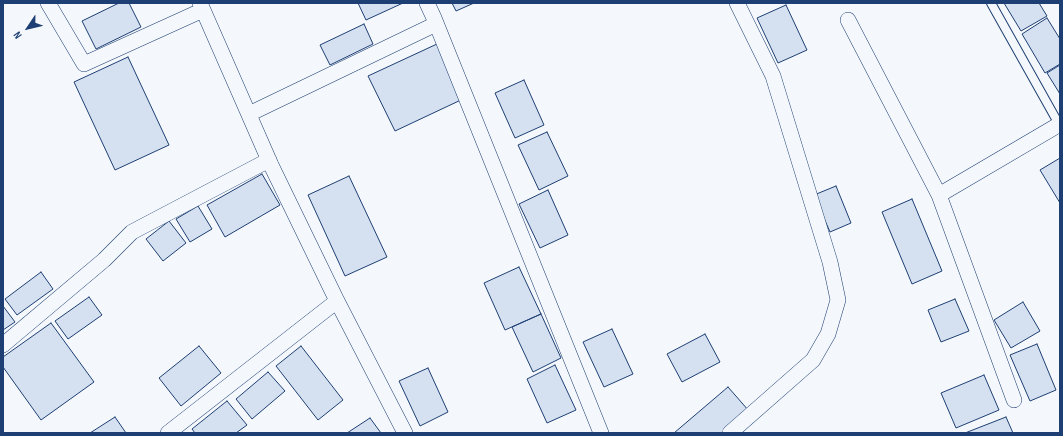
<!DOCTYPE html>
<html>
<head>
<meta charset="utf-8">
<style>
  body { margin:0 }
  #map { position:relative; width:1063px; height:436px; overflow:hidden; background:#f4f7fb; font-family:"Sofia Sans Condensed",sans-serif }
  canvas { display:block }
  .frame { position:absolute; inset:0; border:4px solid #1d3f73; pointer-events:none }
  .north { position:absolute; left:8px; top:8px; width:40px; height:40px; -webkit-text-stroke:3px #f4f7fb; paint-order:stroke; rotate:235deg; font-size:11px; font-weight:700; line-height:16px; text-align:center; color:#1d3f73 }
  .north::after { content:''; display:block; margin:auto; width:14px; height:18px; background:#1d3f73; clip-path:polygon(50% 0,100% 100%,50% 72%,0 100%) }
</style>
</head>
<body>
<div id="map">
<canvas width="1063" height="436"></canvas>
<div class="frame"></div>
<div class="north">N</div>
</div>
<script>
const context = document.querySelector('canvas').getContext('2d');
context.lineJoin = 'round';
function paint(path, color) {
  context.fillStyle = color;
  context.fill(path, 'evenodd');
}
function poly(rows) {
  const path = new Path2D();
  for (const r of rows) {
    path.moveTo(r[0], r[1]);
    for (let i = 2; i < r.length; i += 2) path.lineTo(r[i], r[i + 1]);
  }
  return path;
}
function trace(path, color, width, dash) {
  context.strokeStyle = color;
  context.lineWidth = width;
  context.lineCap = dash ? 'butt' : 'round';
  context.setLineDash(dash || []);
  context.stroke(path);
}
const building = poly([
  [119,3,129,3,141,27,96,49,82,21,119,3],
  [358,3,403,3,366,20,358,3],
  [452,3,474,3,456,11,452,3],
  [1004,3,1039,3,1047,16,1021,31,1004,3],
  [786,5,807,50,778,63,757,18,786,5],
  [1047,18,1060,39,1060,64,1045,73,1022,34,1047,18],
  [364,24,373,44,330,65,320,45,364,24],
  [437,44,463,99,395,131,368,76,437,44],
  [128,57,169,145,115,170,74,82,128,57],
  [1060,65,1060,94,1047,73,1060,65],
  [524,80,544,125,515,138,495,93,524,80],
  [547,132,568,176,539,190,518,145,547,132],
  [1060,158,1060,203,1040,170,1060,158],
  [262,174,280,205,225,237,207,205,262,174],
  [349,176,387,257,345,276,308,195,349,176],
  [836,186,851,223,830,232,814,195,836,186],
  [548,190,568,235,540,248,519,204,548,190],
  [912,199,942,271,912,284,882,212,912,199],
  [198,206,212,229,190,242,176,219,198,206],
  [169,221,186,243,163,261,146,239,169,221],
  [519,267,541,314,505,330,484,283,519,267],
  [41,272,53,289,17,315,5,299,41,272],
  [89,297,102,315,68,339,55,321,89,297],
  [955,299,969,331,941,342,928,310,955,299],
  [1023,302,1040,331,1011,348,994,320,1023,302],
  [3,306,15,322,3,330,3,306],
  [541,314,561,358,533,372,512,327,541,314],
  [51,323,94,382,41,420,3,367,3,357,51,323],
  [612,329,633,374,604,387,583,342,612,329],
  [705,334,720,362,682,382,667,354,705,334],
  [1037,344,1056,390,1030,401,1010,355,1037,344],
  [199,346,221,373,181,406,159,378,199,346],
  [301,346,343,400,318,420,276,366,301,346],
  [555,365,576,410,547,423,527,379,555,365],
  [428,368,448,412,420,426,399,381,428,368],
  [268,372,285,391,252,419,236,399,268,372],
  [984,375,999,410,956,428,941,393,984,375],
  [728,387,749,411,723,433,674,433,728,387],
  [227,401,247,425,236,433,195,433,192,429,227,401],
  [115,417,126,433,90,433,115,417],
  [1006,417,1013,433,965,433,1006,417],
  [370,418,381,433,347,433,370,418]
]);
const service = poly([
  [991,3,1060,126]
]);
const minor = poly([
  [48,3,84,64,203,10],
  [200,3,271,165,337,301,405,433],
  [427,3,434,18,601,433],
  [848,20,939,195,1014,400],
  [249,114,436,24],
  [939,195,1060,124],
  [3,345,104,260,132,232,269,160],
  [168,433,337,301],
  [730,433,813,360,828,334,838,300,830,262,773,76,737,3]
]);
paint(building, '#d5e0f0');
trace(building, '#1d3f73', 1);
trace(service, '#1d3f73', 10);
trace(minor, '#1d3f73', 16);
trace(service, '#f4f7fb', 8);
trace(minor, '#f4f7fb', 15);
</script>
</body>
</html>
